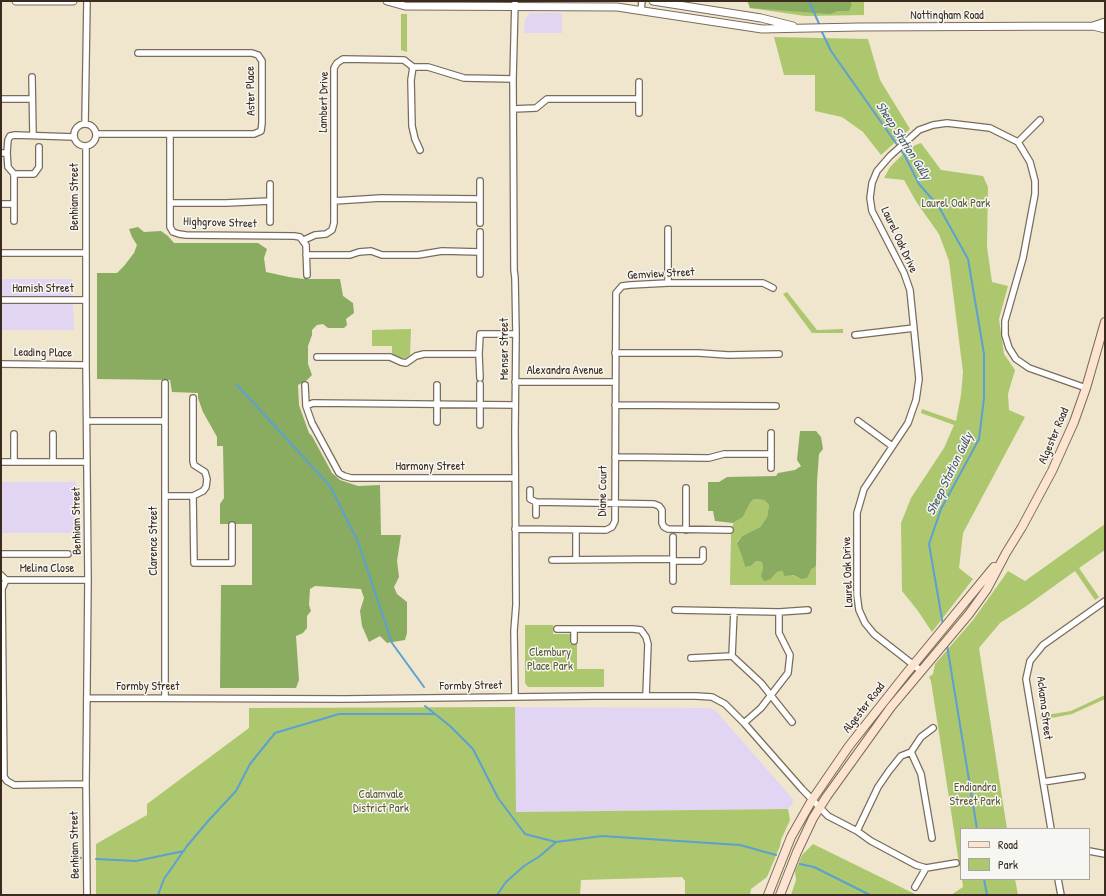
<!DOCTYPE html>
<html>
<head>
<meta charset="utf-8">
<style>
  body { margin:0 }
  #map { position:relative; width:1106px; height:896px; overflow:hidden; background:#f0e6ce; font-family:"Patrick Hand",sans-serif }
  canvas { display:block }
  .frame { position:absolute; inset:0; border:2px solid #3b2a1e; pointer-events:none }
  .legend { position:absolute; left:960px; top:828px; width:130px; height:52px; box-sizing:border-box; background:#f6f6f2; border:1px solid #aba49d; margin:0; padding:5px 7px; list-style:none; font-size:12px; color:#3b2a1e }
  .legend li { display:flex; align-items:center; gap:8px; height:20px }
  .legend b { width:20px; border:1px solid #aba49d }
</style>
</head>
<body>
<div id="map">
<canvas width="1106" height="896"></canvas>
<div class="frame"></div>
<ul class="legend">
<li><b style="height:5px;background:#fde4d0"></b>Road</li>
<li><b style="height:11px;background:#acc76d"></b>Park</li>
</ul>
</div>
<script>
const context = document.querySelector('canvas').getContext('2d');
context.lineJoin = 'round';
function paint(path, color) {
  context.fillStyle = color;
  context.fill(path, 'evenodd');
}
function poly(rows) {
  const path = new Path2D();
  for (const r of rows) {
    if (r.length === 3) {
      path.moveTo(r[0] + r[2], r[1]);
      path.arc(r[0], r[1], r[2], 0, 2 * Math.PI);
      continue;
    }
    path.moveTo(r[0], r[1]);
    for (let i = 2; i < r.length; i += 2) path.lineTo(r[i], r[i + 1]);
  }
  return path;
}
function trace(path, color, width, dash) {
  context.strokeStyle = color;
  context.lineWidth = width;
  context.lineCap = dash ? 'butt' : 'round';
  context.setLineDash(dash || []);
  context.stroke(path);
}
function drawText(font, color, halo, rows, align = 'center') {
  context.font = font + ' "Patrick Hand",sans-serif';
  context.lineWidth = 3;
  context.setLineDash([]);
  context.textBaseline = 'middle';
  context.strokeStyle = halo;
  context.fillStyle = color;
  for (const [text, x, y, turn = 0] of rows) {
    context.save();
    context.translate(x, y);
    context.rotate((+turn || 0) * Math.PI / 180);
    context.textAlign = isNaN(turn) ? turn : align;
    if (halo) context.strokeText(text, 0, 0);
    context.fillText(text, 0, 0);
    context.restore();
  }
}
const built = poly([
  [530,13,562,13,562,33,524,33,525,19],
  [1,279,72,279,74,330,1,330],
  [1,482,76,482,75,533,1,533],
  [515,707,709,708,715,710,792,798,793,803,788,809,516,812]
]);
const green = poly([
  [747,1,864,1,864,15,805,16,750,8],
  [401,14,407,14,407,52,401,50],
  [774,37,868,39,880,80,910,129,881,155,863,132,842,117,815,111,815,75,784,75],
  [921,143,941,170,983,176,988,187,987,247,992,282,1008,286,999,319,1004,354,1015,370,1008,394,1009,410,1025,417,963,533,959,568,973,579,932,632,918,611,902,591,901,523,911,498,944,448,954,425,921,413,922,409,956,421,961,395,963,372,949,261,939,234,917,203,904,180,884,178,890,167,910,147],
  [787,292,817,330,843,329,843,333,812,333,783,294],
  [411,329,410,355,406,358,402,358,396,357,392,353,392,346,372,346,372,330],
  [754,499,764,500,769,505,767,517,760,527,742,536,737,542,742,557,745,567,751,566,756,561,762,562,763,569,771,579,777,572,783,571,801,579,816,566,816,585,730,585,731,534,733,533,733,523,743,517,750,503],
  [1105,524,1105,550,1079,568,1099,597,1095,600,1075,571,1025,607,1000,623,979,648,1007,829,961,829,961,876,931,681,929,677,933,674,935,664,973,620,1008,571,1025,581],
  [525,625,553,625,553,634,570,634,570,644,577,644,577,669,604,669,604,687,528,687,525,683],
  [1105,695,1105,699,1072,714,1041,720,1040,716,1071,711],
  [515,707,516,812,788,809,790,820,781,840,780,846,767,877,751,889,750,895,685,895,685,881,682,877,581,880,580,895,96,895,96,844,147,815,147,804,249,728,249,708],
  [813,844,917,895,791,895,796,880,795,871,802,855],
  [962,879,1015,879,1018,895,951,895,963,887]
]);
const forest = poly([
  [748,1,849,1,852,4,849,11,838,11,830,14,750,8],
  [138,227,144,232,161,231,168,236,174,243,258,243,267,249,264,258,266,272,289,277,304,279,340,279,343,296,353,303,354,313,346,319,347,325,344,328,328,328,323,324,317,325,312,330,312,335,308,346,308,364,312,375,307,380,298,385,299,405,309,433,312,436,332,473,340,480,358,486,380,485,381,535,401,535,397,561,399,577,394,587,397,594,407,602,407,633,405,640,387,643,380,636,369,642,362,626,360,611,364,598,361,589,315,586,310,589,309,605,311,611,307,616,307,628,303,633,296,636,299,680,296,688,220,688,221,585,252,585,252,524,220,524,220,504,224,498,223,446,217,446,217,437,203,412,198,398,198,393,172,392,170,380,97,379,97,273,117,273,124,266,134,253,137,245,132,237,129,229],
  [800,431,816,431,821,437,823,449,819,454,817,482,816,566,811,570,807,578,801,579,793,575,784,576,783,571,777,572,771,579,764,581,761,576,763,569,762,562,756,561,751,566,745,567,742,557,737,543,742,536,760,527,767,517,769,505,764,500,754,499,750,503,743,517,733,523,715,521,713,511,708,511,708,482,719,482,727,477,776,476,778,473,795,470,801,466,797,460]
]);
const stream = poly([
  [809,1,820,26],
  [821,30,831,51,905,156,919,184,939,207,968,259,984,354,984,398,979,439,941,509,929,544,943,625],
  [237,385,330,486,358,542,392,643,424,687],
  [947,645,977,829],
  [425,706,450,726,473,749,498,798,525,834,556,842,602,836,740,845,776,855],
  [72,856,81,858],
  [96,859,136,861,184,851],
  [800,864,814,867,870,895],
  [984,879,987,895],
  [158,895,164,879,187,846,209,820,236,791,250,764,275,733,339,714,434,714],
  [497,895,506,882,524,866,540,856,555,843]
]);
const minor = poly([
  [515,1,513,79,514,270,515,278,516,334,515,431,516,605,514,631,515,696],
  [641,10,642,1],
  [413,67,411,80,412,126,415,139,420,150],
  [32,77,33,135],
  [1,99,32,99],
  [513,109,536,108,547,99,639,99],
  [639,113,639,82],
  [85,135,11],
  [85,124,87,1],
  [97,134,254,134,261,131,262,123,262,61,258,55,252,53,138,53],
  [170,134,170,227,173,232,179,234,186,235,294,236,300,237,306,245,307,275],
  [1018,142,1040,120],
  [86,147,86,365,88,580,86,784,87,895],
  [1,153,7,153,8,140,10,136,15,135,74,137],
  [7,153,8,167,14,174,34,174,39,167,39,147],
  [334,201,381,198,480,199],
  [170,203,226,203,270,201],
  [1,204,14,204,14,174],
  [14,221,14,204],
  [270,222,270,184],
  [480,223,480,181],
  [668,229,668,283],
  [304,240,315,235,326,234,332,230,334,223,334,68,337,63,343,59,404,60,413,67,428,67,464,78,513,79],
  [1,253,86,253],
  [306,255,350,255,359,252,371,251,382,255,418,255,442,251,480,252],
  [480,274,480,232],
  [1,300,85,300],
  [855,335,914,328],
  [615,353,699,353,728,355,779,354],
  [479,354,480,378],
  [317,357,390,357,401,362,406,363,416,356,424,354,479,354,480,334,516,334],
  [1,364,86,365],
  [515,382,615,382],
  [165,383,165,698],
  [480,384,480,425],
  [305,385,306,406,312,423,339,473,344,476,351,478,515,478],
  [615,405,776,406],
  [306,406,313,403,515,405],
  [87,421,165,421],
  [858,421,892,446],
  [437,422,437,385],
  [14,434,14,462],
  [53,434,53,462],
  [615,457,709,458,724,454,771,454],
  [1,462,87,462],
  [771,468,771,433],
  [686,488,686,530],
  [530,490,530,499,536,502,654,504,659,506,662,510,662,523,664,527,668,529,730,530],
  [165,496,193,496,203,491,206,487,207,479,205,472,194,465,193,461,193,398],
  [193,496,194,563,232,563,232,525],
  [536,515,536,502],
  [515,529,606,530,612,527,615,521,616,298,616,293,622,286,630,285,668,283,763,283,773,288],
  [673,537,673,581],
  [1,554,68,554],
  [552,560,673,559],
  [576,560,576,530],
  [673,561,701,561,703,559,703,550],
  [1,575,6,580],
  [6,580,2,589,4,777,7,781,14,785,86,784],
  [6,580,88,580],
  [675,610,779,612,808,610],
  [557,629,574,629,574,641],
  [574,629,633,629,641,630,646,637,648,644,646,696],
  [732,656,734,611],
  [691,658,732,656,761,683,792,722],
  [920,670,874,634,865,623,859,610,857,595,857,513,864,489,908,423,916,400,919,379,910,290,904,273,872,211,870,198,872,183,877,171,890,156,919,130,933,125,947,123,990,128,1018,142,1030,162,1035,181,1035,194,1023,258,1005,321,1005,335,1009,348,1016,359,1029,368,1086,388],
  [87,698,345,699,595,696,696,696,712,697,725,704,744,723,802,789,828,816,857,831,871,841,916,865,926,868,956,863],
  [744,723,761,708,788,673,790,655,779,633,779,612],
  [911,752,921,774,932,838],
  [1043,782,1082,776],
  [1051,829,1026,679,1030,661,1043,645,1105,601],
  [857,831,878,787,889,771,901,756,911,752,921,737,933,728],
  [1089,851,1105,854],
  [1058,879,1061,895],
  [915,887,926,868]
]);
const tertiary = poly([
  [16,1,73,1],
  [387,1,405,6,617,7,762,29,859,27,1093,26,1105,29],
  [653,1,761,18,793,26],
  [1093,26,1105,22]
]);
const secondary = poly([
  [768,895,791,837,812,800,849,746,905,675,994,567],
  [780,895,797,852,813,818,827,796,891,707,969,614,987,589,1006,553,1022,527,1052,471,1074,422,1086,388,1105,322]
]);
const streetNames = [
  ["Nottingham Road",947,16],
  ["Aster Place",251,91,-91],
  ["Lambert Drive",324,102,-89],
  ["Benhiam Street",75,197,-90],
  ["Highgrove Street",220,223,2],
  ["Laurel Oak Drive",899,240,65],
  ["Gemview Street",661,274,-3],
  ["Hamish Street",43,289],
  ["Menser Street",505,349,-90],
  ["Leading Place",43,353,1],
  ["Alexandra Avenue",565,371],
  ["Algester Road",1054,436,-67],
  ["Harmony Street",430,467],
  ["Diane Court",603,491,-89],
  ["Benhiam Street",77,521,-91],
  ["Clarence Street",154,541,-90],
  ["Melina Close",47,569],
  ["Laurel Oak Drive",848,572,-92],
  ["Formby Street",471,686,-1],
  ["Formby Street",148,687],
  ["Algester Road",864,708,-52],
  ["Ackama Street",1044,708,83],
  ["Benhiam Street",75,845,-91]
];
const parkNames = [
  ["Laurel Oak Park",956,204],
  ["Clembury",550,653],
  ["Place Park",550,667],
  ["Endiandra",975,788],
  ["Street Park",975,802],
  ["Calamvale",381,795],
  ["District Park",381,809]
];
const waterNames = [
  ["Sheep Station Gully",903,141,57],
  ["Sheep Station Gully",950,474,-64]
];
paint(built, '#e2d4f3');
paint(green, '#acc76d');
paint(forest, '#89ac60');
trace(stream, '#5ca1d1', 2);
trace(minor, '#7a6c5c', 8);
trace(tertiary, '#7a6c5c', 9);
trace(secondary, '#7a6c5c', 10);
trace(minor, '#fff', 5.5);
trace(tertiary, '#fff', 7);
trace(secondary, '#fde4d0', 8);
drawText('12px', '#3b2a1e', '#f6f6f2', streetNames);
drawText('12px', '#5d5936', '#f6f6f2', parkNames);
drawText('italic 13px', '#485a66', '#f6f6f2', waterNames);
</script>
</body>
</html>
